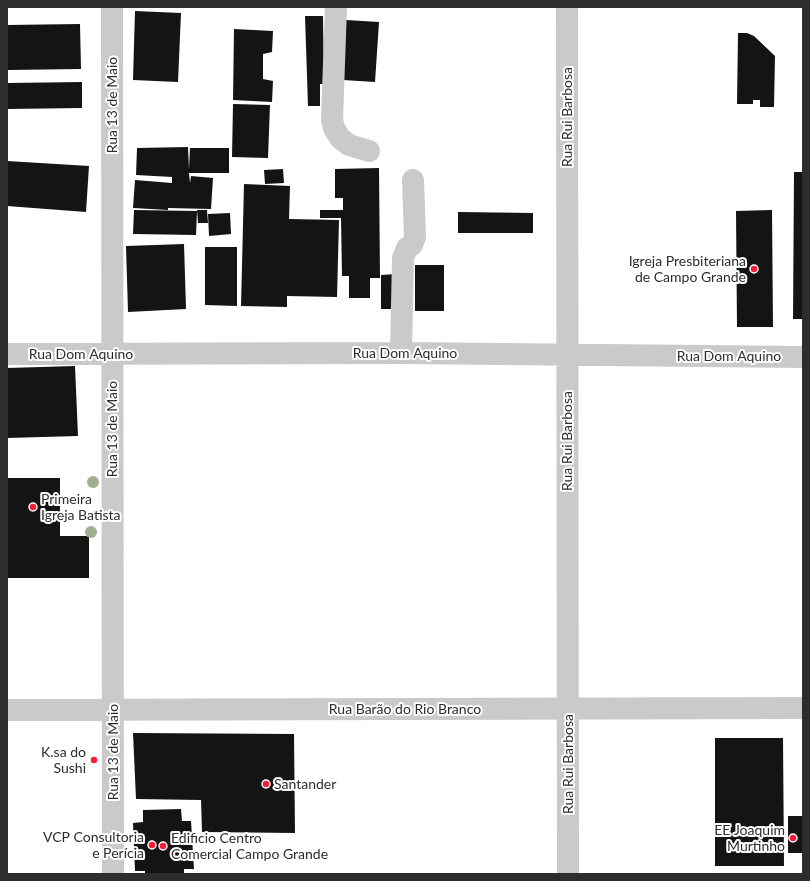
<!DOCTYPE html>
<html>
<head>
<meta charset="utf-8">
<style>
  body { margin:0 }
  #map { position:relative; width:810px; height:881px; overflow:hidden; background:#fff; font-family:Lato,sans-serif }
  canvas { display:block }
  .frame { position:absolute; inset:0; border:8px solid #2d2d2d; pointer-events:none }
</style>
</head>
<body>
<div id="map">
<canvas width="810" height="881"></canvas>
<div class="frame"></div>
</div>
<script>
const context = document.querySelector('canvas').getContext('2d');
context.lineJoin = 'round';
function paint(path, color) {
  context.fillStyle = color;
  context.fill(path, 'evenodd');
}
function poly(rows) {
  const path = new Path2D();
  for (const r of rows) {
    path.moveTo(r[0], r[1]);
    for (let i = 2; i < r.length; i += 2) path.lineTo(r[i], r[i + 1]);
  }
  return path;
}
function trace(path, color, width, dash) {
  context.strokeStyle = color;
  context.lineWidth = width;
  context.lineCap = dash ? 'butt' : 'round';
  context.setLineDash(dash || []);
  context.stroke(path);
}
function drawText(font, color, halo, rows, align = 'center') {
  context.font = font + ' Lato,sans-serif';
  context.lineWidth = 4;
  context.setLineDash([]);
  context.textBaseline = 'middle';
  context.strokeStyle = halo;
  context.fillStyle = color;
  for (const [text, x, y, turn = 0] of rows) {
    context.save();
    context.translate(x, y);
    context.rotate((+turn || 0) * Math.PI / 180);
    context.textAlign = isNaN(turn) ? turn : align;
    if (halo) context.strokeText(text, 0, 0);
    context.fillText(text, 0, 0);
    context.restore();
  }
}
const building = poly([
  [135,11,181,13,178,82,133,80],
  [305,16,323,16,324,84,320,84,320,106,308,106],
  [346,20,379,22,375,82,343,80],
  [80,24,81,69,7,70,7,25],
  [234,29,273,31,272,52,263,54,263,79,273,81,272,102,233,100],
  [738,33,747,33,754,36,775,56,774,107,760,107,760,100,753,100,753,104,737,104],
  [82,82,82,108,7,109,7,83],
  [233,104,270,105,268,158,232,157],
  [188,147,189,169,190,148,229,148,229,173,189,173,190,183,191,176,213,178,211,209,168,208,168,210,133,208,135,180,172,183,172,177,136,175,137,148],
  [7,161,89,166,86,212,7,206],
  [379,168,380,278,370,278,370,298,349,298,349,276,342,276,341,218,320,218,320,210,343,210,343,198,335,198,335,169],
  [283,169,284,183,265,184,264,170],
  [794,172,803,172,803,319,793,319],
  [244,184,290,186,289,219,339,220,337,297,287,296,287,307,241,306],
  [134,210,197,211,196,235,133,234],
  [197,210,207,210,208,223,198,223],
  [772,210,773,327,737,327,736,211],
  [458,212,533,213,533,233,458,233],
  [230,213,231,234,209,236,208,214],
  [184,244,186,309,128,312,126,246],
  [205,247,237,247,237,306,205,305],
  [415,265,444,265,444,311,415,311],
  [396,274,397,309,381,309,381,275],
  [75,366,78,436,7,438,7,368],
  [7,478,60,478,60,536,89,536,89,578,7,578],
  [133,733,294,734,295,833,202,832,201,800,136,799],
  [715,738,783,738,784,866,715,866],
  [181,809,182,821,191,821,194,869,184,869,184,874,145,874,145,871,135,871,133,823,143,822,143,810],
  [788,816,803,816,803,853,788,853]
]);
const minor = poly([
  [112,7,113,874],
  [336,7,332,120,334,128,340,138,349,145,369,151],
  [567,7,568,874],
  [401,353,403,258,407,248,412,245,415,237,413,180],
  [7,354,401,353,803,357],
  [7,710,803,708]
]);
const trees = [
  [93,482],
  [91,532]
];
const markers = [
  [754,269,4,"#f41f36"],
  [33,507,4,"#f41f36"],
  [94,760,4,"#f41f36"],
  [266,784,4,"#f41f36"],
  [793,838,4,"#f41f36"],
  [152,845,4,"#f41f36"],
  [163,846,4,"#f41f36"]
];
const streetNames = [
  ["Rua 13 de Maio",112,105,-90],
  ["Rua Rui Barbosa",567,117,-90],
  ["Rua Dom Aquino",405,353],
  ["Rua Dom Aquino",81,354],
  ["Rua Dom Aquino",729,356],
  ["Rua 13 de Maio",112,429,-90],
  ["Rua Rui Barbosa",567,441,-90],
  ["Rua Barão do Rio Branco",405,709],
  ["Rua 13 de Maio",113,752,-90],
  ["Rua Rui Barbosa",568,764,-90]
];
const poiNames = [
  ["Igreja Presbiteriana",746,261],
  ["de Campo Grande",746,277],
  ["Primeira",41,499,"left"],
  ["Igreja Batista",41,515,"left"],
  ["K.sa do",86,752],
  ["Sushi",86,768],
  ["Santander",274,784,"left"],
  ["EE Joaquim",785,830],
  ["Murtinho",785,846],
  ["VCP Consultoria",144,837],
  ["e Perícia",144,853],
  ["Edificio Centro",171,838,"left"],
  ["Comercial Campo Grande",171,854,"left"]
];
paint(building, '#141414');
trace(minor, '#cacaca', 22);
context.fillStyle = '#a0ae91';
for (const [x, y] of trees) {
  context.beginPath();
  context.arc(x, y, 6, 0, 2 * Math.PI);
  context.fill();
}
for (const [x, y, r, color] of markers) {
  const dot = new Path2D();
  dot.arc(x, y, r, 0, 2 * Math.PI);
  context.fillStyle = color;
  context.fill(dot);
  trace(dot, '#fff', 1.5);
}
drawText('14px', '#2d2d2d', '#fff', streetNames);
drawText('14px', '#2d2d2d', '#fff', poiNames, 'right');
</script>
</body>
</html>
